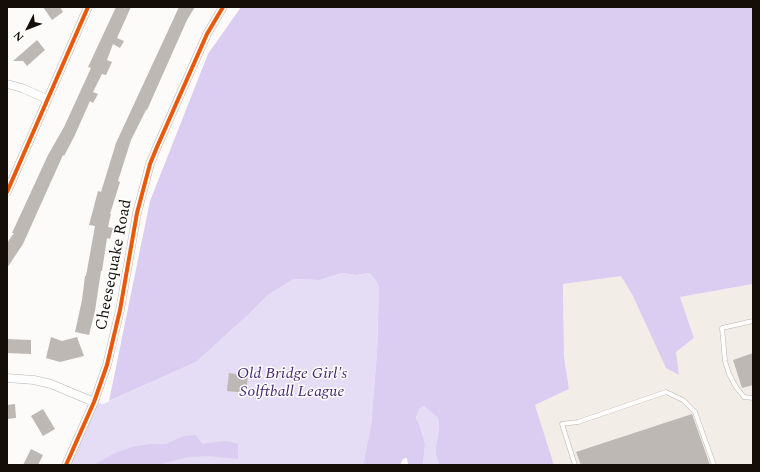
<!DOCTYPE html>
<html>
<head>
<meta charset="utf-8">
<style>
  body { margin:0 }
  #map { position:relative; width:760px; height:472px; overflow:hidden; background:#fdfbf9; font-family:Spectral,serif }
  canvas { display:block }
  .frame { position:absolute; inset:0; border:8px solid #150e08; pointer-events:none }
  .north { position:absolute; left:8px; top:8px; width:40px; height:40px; -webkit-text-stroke:3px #fff; paint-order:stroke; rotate:228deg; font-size:11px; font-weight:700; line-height:16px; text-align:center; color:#150e08 }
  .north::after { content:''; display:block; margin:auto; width:14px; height:18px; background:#150e08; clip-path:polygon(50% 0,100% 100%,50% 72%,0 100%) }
</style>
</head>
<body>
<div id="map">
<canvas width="760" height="472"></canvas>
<div class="frame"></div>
<div class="north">N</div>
</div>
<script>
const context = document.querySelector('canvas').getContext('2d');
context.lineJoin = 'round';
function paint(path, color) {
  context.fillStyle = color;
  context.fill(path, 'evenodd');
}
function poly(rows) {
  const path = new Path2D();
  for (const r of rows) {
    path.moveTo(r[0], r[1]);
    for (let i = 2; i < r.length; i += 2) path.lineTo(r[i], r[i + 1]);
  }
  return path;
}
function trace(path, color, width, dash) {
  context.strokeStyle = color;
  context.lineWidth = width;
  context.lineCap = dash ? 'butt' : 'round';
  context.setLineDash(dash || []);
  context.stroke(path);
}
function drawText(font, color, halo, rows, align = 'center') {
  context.font = font + ' Spectral,serif';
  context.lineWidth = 3;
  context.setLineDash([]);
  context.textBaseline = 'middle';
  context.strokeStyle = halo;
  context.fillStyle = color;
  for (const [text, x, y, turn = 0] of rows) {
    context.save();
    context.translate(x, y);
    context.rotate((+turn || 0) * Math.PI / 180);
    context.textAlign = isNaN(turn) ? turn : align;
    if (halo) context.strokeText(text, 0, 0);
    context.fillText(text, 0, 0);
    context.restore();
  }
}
const built = poly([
  [621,275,678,374,676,352,694,338,680,297,753,284,753,465,554,465,535,405,569,389,564,357,563,284]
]);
const green = poly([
  [341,273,356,275,370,273,379,286,377,352,371,426,363,465,66,465,94,402,103,404,196,362,248,315,268,295,294,279,320,280],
  [424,406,438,418,439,428,436,446,436,455,439,465,423,465,425,444,420,426,416,418,419,408]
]);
const forest = poly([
  [241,7,753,7,753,284,680,297,694,338,676,352,679,375,666,368,633,296,621,276,563,284,564,357,569,389,535,405,554,465,439,465,436,455,436,446,439,428,438,418,424,406,419,409,416,418,420,426,425,444,423,465,408,465,407,458,403,459,400,465,363,465,371,426,377,352,379,286,370,273,356,275,341,273,320,280,294,279,268,295,248,315,196,362,109,401,150,201,208,54],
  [196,435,202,444,226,441,238,444,238,459,207,456,188,457,158,465,94,465,113,454,132,447,151,444,166,444,184,436]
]);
const building = poly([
  [43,7,60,7,63,12,52,20],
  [116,7,131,7,117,38,124,41,120,48,113,44,107,60,112,62,106,75,102,74,93,92,98,94,93,103,90,101,74,137,64,156,63,155,23,244,7,268,7,243,14,233,12,233,48,155,64,127,91,68,88,67],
  [179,7,195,7,187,20,147,110,146,110,131,140,118,181,120,182,110,214,111,214,108,227,113,228,110,239,107,238,102,271,101,271,95,311,89,335,75,332,82,300,85,276,86,276,95,226,89,225,98,191,101,192,116,143],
  [37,40,45,50,27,66,23,61,13,61],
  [51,337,62,341,77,337,84,356,60,362,46,358],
  [7,339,31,340,31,354,7,353],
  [753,353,753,385,742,388,733,360],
  [229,373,248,376,246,393,227,391],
  [15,404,16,418,7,419,7,405],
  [43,409,55,429,43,436,31,416],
  [692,414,710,465,581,465,576,452],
  [31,449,43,455,38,465,23,465]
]);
const lane = poly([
  [753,321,722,328,725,361,729,374,736,387,744,397,753,398],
  [575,465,562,424,578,422,666,392,683,400,695,412,714,465]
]);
const street = poly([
  [7,84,22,88,47,99],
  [7,192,88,7],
  [7,378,34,380,51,384,94,402],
  [66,465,94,402,107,365,120,310,137,213,150,164,157,147,207,34,223,7]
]);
const cycleway = poly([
  [7,192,88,7],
  [66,465,94,402,107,365,120,310,137,213,150,164,157,147,207,34,223,7]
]);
const streetNames = [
  ["Cheesequake Road",115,265,-79]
];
const parkNames = [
  ["Old Bridge Girl's",292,375],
  ["Solftball League",292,393]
];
paint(built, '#f3ede7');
paint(green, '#e5dcf5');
paint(forest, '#dacdf1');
paint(building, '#bdb8b4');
trace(lane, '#b9b5b0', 5);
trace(street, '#b9b5b0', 9);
trace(lane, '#fffefe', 4);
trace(street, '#fffefe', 8);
trace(cycleway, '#e8590c', 4);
drawText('16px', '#150e08', '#fff', streetNames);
drawText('italic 16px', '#482876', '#fff', parkNames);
</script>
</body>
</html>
